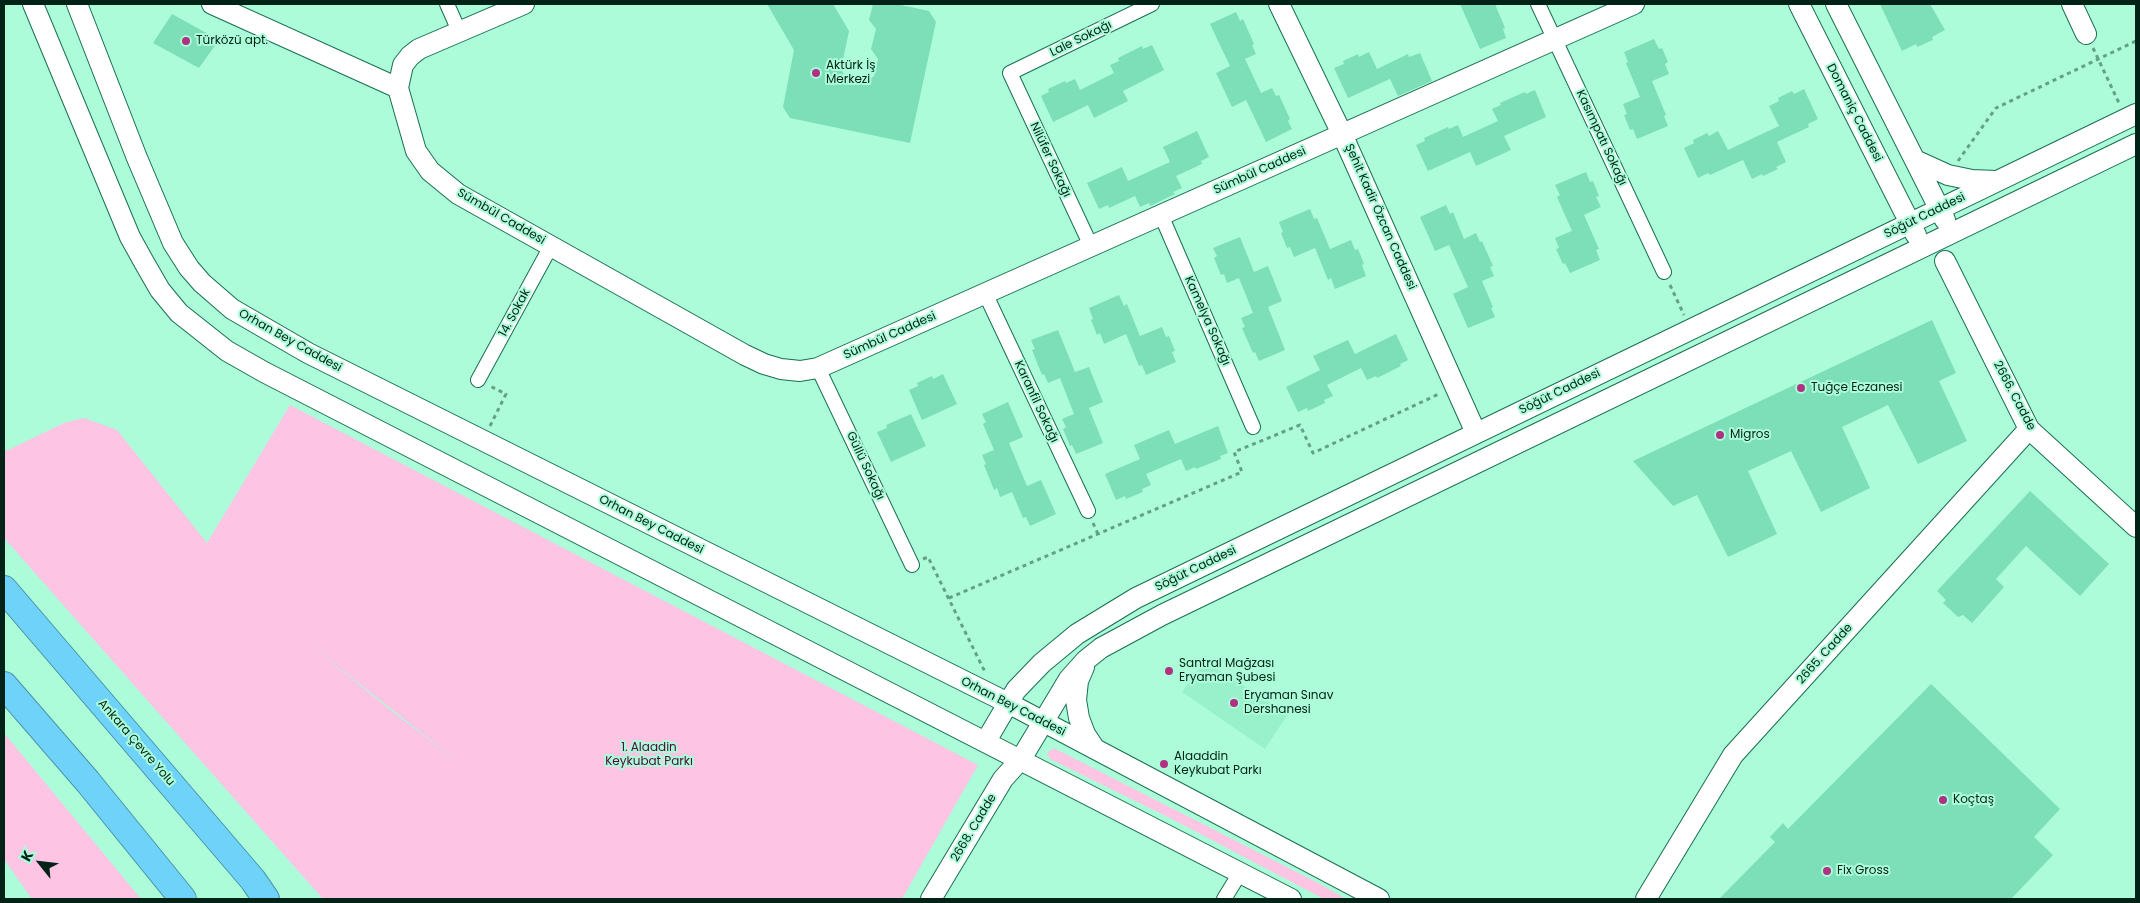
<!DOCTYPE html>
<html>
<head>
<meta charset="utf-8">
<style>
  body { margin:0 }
  #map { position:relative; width:2140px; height:903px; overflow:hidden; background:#acfcd9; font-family:Poppins,sans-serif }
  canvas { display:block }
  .frame { position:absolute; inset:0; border:5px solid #012216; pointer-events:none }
  .north { position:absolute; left:15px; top:838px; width:50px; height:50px; -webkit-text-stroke:4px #acfcd9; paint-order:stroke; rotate:299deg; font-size:14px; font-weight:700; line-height:20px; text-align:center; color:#012216 }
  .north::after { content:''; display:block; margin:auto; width:18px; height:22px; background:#012216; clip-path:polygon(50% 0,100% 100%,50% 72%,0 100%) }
</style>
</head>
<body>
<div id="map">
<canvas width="2140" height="903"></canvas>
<div class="frame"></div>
<div class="north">K</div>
</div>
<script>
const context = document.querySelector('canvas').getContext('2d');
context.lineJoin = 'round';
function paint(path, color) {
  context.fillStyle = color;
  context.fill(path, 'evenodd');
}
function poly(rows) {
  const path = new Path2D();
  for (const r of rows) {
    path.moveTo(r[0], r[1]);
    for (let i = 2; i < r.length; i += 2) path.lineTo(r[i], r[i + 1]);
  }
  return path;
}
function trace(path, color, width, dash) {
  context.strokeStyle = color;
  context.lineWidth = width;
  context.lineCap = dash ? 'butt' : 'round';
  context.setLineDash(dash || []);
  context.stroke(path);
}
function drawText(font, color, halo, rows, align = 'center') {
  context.font = font + ' Poppins,sans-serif';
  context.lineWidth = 4;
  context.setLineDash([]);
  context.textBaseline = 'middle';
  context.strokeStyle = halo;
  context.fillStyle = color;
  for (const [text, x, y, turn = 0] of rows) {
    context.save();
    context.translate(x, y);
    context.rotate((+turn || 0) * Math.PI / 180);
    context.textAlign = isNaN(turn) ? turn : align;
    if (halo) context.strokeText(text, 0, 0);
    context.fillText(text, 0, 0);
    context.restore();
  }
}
const built = poly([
  [1205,661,1288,714,1265,749,1182,692]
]);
const green = poly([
  [290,405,978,765,902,899,323,899,4,538,4,452,64,423,84,418,117,430,207,543],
  [308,643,462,765,389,709],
  [4,733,141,899,32,899,4,859],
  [1054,748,1318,883,1346,899,1324,899,1170,818,1050,759,1047,753]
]);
const building = poly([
  [767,4,833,4,849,31,841,69,846,78,866,82,874,76,878,59,871,49,876,29,869,20,873,4,896,4,929,11,936,22,910,143,790,118,783,107,794,50],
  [1460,4,1495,4,1505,28,1503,29,1506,38,1480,49],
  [1880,4,1930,4,1945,30,1932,37,1933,40,1917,47,1916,44,1902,51],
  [1236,12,1240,21,1243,19,1254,44,1252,45,1256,54,1245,59,1261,93,1272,88,1276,96,1279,95,1290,119,1288,121,1292,129,1266,142,1246,100,1232,107,1216,73,1230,66,1210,24],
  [172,14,219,40,199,68,153,43],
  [1654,39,1659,49,1662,48,1668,62,1665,64,1669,74,1652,81,1666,115,1664,116,1668,126,1637,139,1633,129,1630,130,1624,115,1627,114,1623,104,1640,97,1626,63,1628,62,1624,52],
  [1152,45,1164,70,1123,91,1128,101,1094,118,1088,105,1053,122,1041,96,1049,92,1048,89,1065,81,1066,83,1075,79,1080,90,1114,73,1110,65,1119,61,1118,58,1142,46,1143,49],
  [1369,52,1377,69,1408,54,1409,57,1420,53,1432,81,1398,96,1390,79,1348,98,1334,68,1344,64,1343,61,1358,54,1359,57],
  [1804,89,1818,119,1808,124,1809,127,1777,142,1786,162,1776,167,1778,169,1763,176,1762,174,1752,179,1743,160,1710,175,1708,173,1698,178,1684,148,1694,143,1693,140,1707,133,1709,136,1718,131,1728,150,1779,126,1769,106,1779,101,1778,98,1792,91,1794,94],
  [1535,90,1546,117,1504,136,1511,150,1476,166,1470,152,1428,171,1416,145,1425,141,1424,138,1448,127,1449,129,1458,125,1463,137,1498,121,1492,109,1501,105,1500,103,1525,92,1526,94],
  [1197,131,1209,157,1201,161,1202,164,1176,176,1182,188,1173,192,1175,194,1150,206,1149,203,1140,207,1135,196,1109,208,1108,205,1099,209,1087,183,1122,167,1128,181,1170,162,1163,147],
  [1586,172,1590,182,1593,181,1599,196,1596,197,1601,207,1584,215,1599,249,1596,250,1600,260,1570,273,1565,263,1563,264,1556,249,1559,248,1555,238,1572,231,1557,197,1560,195,1555,185],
  [1446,205,1450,214,1453,212,1464,239,1476,233,1480,242,1482,241,1493,266,1490,267,1494,276,1482,281,1493,307,1491,308,1495,317,1468,328,1453,294,1468,287,1449,245,1435,251,1420,217],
  [1310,209,1314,219,1317,218,1330,249,1351,240,1355,250,1358,249,1364,264,1362,265,1366,276,1335,289,1331,278,1328,280,1315,248,1294,257,1290,247,1287,248,1281,233,1283,232,1279,222],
  [1240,237,1254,272,1268,266,1282,301,1268,307,1285,350,1259,361,1255,352,1253,353,1242,328,1245,327,1241,318,1253,313,1239,278,1227,283,1224,274,1221,275,1214,258,1217,256,1213,248],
  [1119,295,1124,306,1127,304,1140,336,1162,327,1166,337,1169,336,1175,351,1172,352,1176,362,1146,375,1142,365,1139,366,1126,334,1104,344,1100,333,1097,335,1091,320,1093,319,1089,308],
  [1932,320,1956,373,1939,381,1967,441,1918,464,1888,405,1842,427,1870,488,1821,512,1791,451,1748,471,1777,534,1728,557,1697,495,1673,506,1633,461],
  [1058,330,1075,372,1089,367,1103,402,1089,408,1103,443,1076,454,1072,445,1070,446,1063,429,1066,427,1062,419,1074,414,1060,378,1048,383,1044,374,1042,375,1032,350,1035,349,1031,340],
  [1396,334,1408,360,1400,364,1401,366,1377,378,1376,376,1367,380,1361,368,1327,385,1333,396,1324,400,1325,403,1308,411,1307,408,1298,412,1286,387,1320,370,1313,356,1348,340,1355,354],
  [943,374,957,404,922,420,909,390,918,386,917,383,932,376,933,379],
  [1008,402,1023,437,1009,443,1027,486,1041,480,1056,514,1030,526,1026,517,1023,518,1012,492,1000,497,997,488,994,490,984,465,986,464,982,455,994,450,983,424,986,422,982,414],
  [911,414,926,446,891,462,877,432,887,428,886,425],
  [1218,426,1228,453,1220,456,1221,459,1196,469,1195,467,1186,471,1181,459,1146,474,1151,485,1142,489,1143,492,1126,499,1125,496,1116,500,1105,474,1140,459,1134,445,1169,430,1175,444],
  [2030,491,2109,564,2080,596,2026,546,1996,579,2004,587,1972,623,1963,615,1958,617,1943,603,1946,600,1937,591],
  [1931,684,2060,809,2034,837,2053,855,2011,899,1719,899,1775,842,1770,837,1783,823,1788,829]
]);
const path = poly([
  [2093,48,2119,103],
  [1958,161,1996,108,2136,41],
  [1670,285,1684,315],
  [490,426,506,394,490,386],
  [1093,523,1098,534],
  [923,559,928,557,985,672],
  [949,598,1242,472,1234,452,1300,425,1313,453,1441,393]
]);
const street = poly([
  [447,4,459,31],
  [1538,4,1664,272],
  [1161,215,1253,427],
  [1091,246,1010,73,1152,4],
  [985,293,1088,511],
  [818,368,912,565],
  [478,380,551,246],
  [1224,899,1240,873]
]);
const secondary = poly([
  [33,4,130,237,145,264,160,290,179,313,227,351,264,372,1291,899],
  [77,4,137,158,173,243,189,268,202,283,232,309,308,353,1008,703,1379,899],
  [212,4,398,88,416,151,430,171,458,194,745,355,764,364,781,369,800,371,818,368,1634,4],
  [1279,4,1342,134,1476,433],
  [1799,4,1916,235],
  [1836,4,1945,220],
  [2072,4,2086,34],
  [398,88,403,65,410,56,419,49,524,4],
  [1915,160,1948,175,1972,180,1996,181],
  [1945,261,2029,429,2136,527],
  [1084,667,1078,681,1076,700,1079,718,1085,734,1095,749],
  [986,741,1016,690,1042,663,1077,634,1136,598,2136,114],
  [931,899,1003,779,1021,759,1069,679,1086,660,1101,648,1162,615,2136,144],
  [1646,899,1733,755,2029,429]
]);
const highway = poly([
  [4,589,253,880,266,899],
  [4,685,88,782,183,899]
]);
const markers = [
  [186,41,5,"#ae3182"],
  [816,73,5,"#ae3182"],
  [1801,388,5,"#ae3182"],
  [1720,435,5,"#ae3182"],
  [1169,671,5,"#ae3182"],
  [1234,703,5,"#ae3182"],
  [1164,764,5,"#ae3182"],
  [1943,800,5,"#ae3182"],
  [1827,871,5,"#ae3182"]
];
const streetNames = [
  ["Lale Sokağı",1081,39,-26],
  ["Domaniç Caddesi",1854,113,63],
  ["Kasımpatı Sokağı",1601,138,65],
  ["Nilüfer Sokağı",1050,160,65],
  ["Sümbül Caddesi",1260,171,-24],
  ["Söğüt Caddesi",1925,216,-26],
  ["Sümbül Caddesi",501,217,30],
  ["Şehit Kadir Özcan Caddesi",1380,217,66],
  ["14. Sokak",515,313,-62],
  ["Kamelya Sokağı",1207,321,66],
  ["Sümbül Caddesi",890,336,-24],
  ["Orhan Bey Caddesi",290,341,29],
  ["Söğüt Caddesi",1560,392,-26],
  ["2666. Cadde",2014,396,62],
  ["Karanfil Sokağı",1036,402,65],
  ["Güllü Sokağı",865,466,65],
  ["Orhan Bey Caddesi",651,525,27],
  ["Söğüt Caddesi",1196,569,-26],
  ["2665. Cadde",1825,654,-48],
  ["Orhan Bey Caddesi",1013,707,27],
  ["Ankara Çevre Yolu",136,743,49],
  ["2668. Cadde",974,828,-59]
];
const poiNames = [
  ["Türközü apt.",196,41],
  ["Aktürk İş",826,66],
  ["Merkezi",826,80],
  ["Tuğçe Eczanesi",1811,388],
  ["Migros",1730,435],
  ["Santral Mağzası",1179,664],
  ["Eryaman Şubesi",1179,678],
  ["Eryaman Sınav",1244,696],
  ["Dershanesi",1244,710],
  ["Alaaddin",1174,757],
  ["Keykubat Parkı",1174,771],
  ["Koçtaş",1953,800],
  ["Fix Gross",1837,871]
];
const parkNames = [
  ["1. Alaadin",649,748],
  ["Keykubat Parkı",649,762]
];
paint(built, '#98f1cb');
paint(green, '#fec4e3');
paint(building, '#7cdfb7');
trace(street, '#186f52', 16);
trace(secondary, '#186f52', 22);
trace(highway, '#4895aa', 28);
trace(path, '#64a087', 3, [4, 4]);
trace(street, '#fff', 14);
trace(secondary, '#fff', 20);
trace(highway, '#6fd3f9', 26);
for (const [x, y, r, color] of markers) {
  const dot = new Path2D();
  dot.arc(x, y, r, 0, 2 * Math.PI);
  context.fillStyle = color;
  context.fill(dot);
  trace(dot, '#acfcd9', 2);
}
drawText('12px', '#012216', '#acfcd9', streetNames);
drawText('12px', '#012216', '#acfcd9', poiNames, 'left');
drawText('12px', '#4f0838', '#acfcd9', parkNames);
</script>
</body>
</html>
